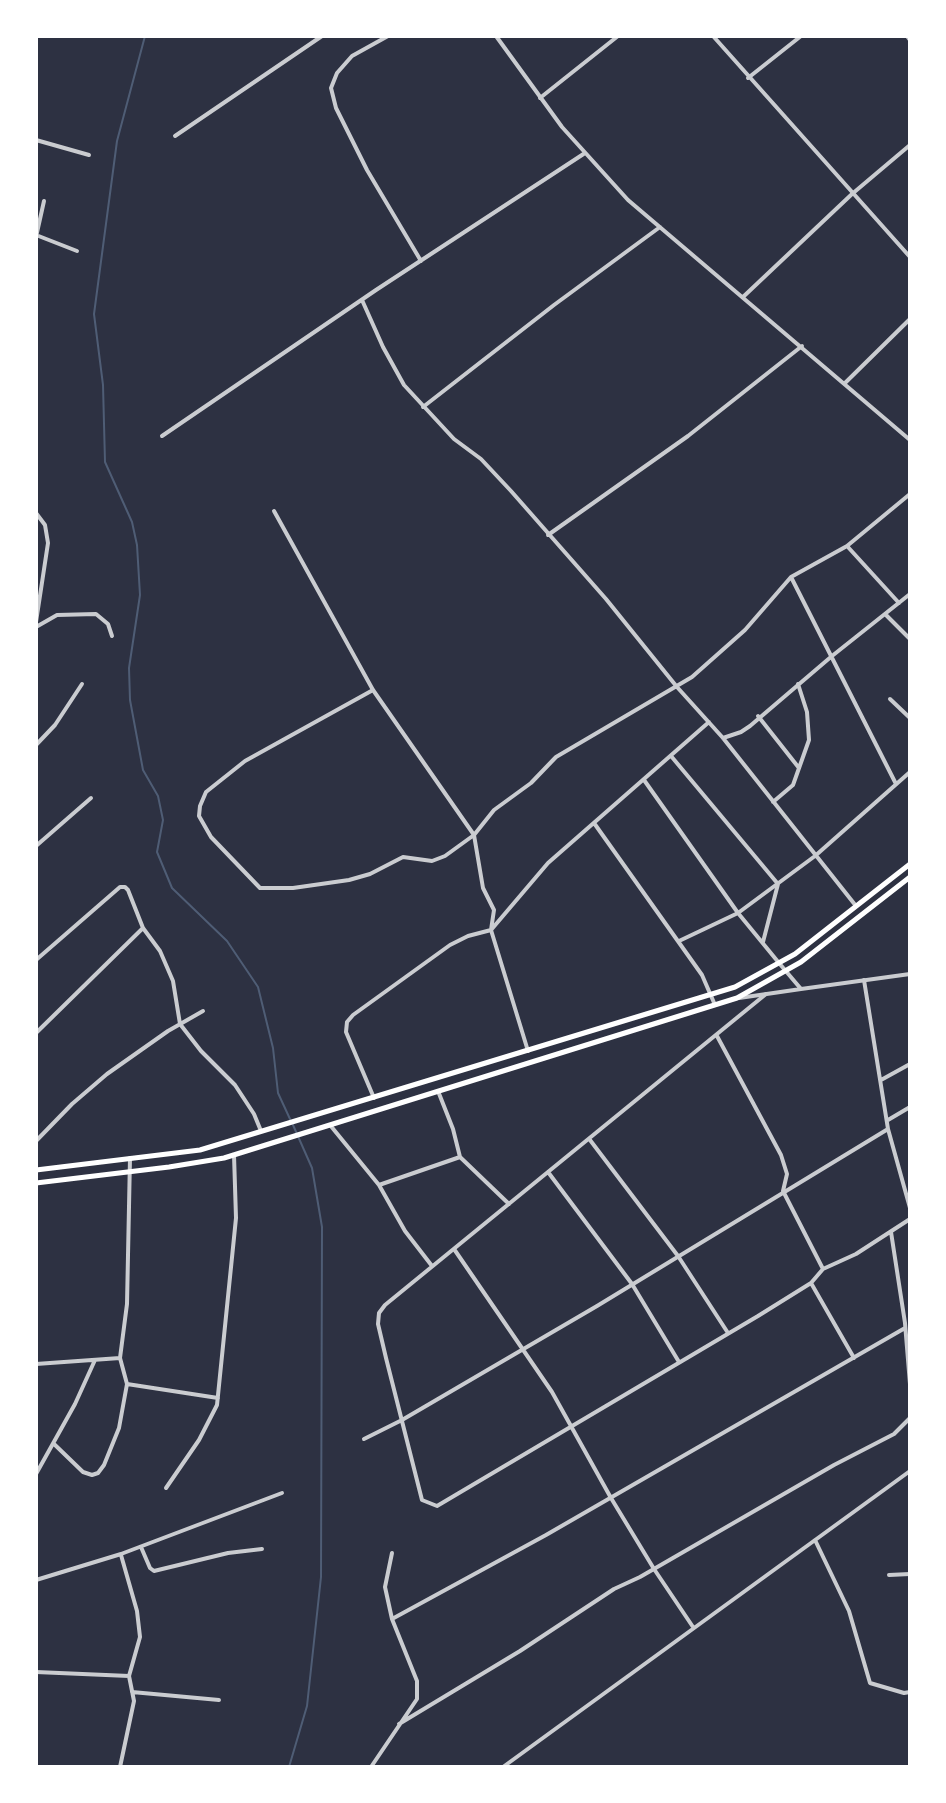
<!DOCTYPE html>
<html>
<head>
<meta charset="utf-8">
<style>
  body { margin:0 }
  #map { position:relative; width:946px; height:1803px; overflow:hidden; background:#2d3142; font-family:"Libre Baskerville",serif }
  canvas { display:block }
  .frame { position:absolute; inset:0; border:38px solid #fff; pointer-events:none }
</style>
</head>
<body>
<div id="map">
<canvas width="946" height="1803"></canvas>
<div class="frame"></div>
</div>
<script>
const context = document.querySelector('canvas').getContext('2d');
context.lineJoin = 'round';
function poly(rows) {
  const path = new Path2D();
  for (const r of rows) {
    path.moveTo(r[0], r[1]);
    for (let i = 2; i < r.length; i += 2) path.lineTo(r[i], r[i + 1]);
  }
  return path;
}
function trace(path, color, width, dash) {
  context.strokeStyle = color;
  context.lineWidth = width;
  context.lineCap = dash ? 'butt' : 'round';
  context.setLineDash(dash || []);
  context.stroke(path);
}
const stream = poly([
  [145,36,117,141,94,314,103,385,105,462,132,522,137,545,140,595,129,668,130,700,143,770,158,796,163,820,157,852,172,888,227,941,258,987,273,1048,278,1093,290,1119],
  [289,1767,307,1706,321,1577,322,1227,312,1168,293,1125]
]);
const minor = poly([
  [388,36,352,56,337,73,331,88,336,108,367,170,421,261],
  [496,36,562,127,628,200,910,440],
  [907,36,910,40],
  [748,78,801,36],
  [540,98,618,36],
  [175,136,322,36],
  [36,140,89,155],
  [36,235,77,251],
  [36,237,44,201],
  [743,297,852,194,910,145],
  [362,300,383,347,404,385,454,439,481,459,511,491,606,599,677,687,723,738,856,906],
  [845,383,910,319],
  [423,407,554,305,660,227],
  [162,436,376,290,585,153],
  [274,511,373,690,474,835,483,888,494,910,491,930,528,1051],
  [36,513,45,525,48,543,36,622],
  [548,535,688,436,802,346],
  [847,546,899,603],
  [791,577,896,784],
  [885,614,910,639],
  [36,627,57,615,96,614,108,624,112,636],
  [373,690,245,761,206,792,200,806,199,816,211,837,260,888,293,888,349,880,370,874,403,857,432,861,445,856,474,835,494,810,531,783,556,757,692,677,745,630,791,577,847,546,910,494],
  [890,699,910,718],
  [758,716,799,768],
  [723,738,741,732,750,726,832,656,910,594],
  [36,745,55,725,82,684],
  [671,756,778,884,763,942],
  [644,780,738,913,779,963],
  [773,802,793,785,809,740,807,712,798,684],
  [594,823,702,975,715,1005],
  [36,846,91,798],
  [679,941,738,913,815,856,910,772],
  [36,960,120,887,125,887,128,890,143,928,160,951,173,981,180,1024,201,1051,235,1085,254,1114,261,1131],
  [864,980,888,1129,910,1208],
  [766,994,385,1305,379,1313,378,1324,386,1358,422,1500,437,1506,758,1316,811,1283,823,1269,856,1254,910,1219],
  [36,1033,143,928],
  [717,1036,781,1155,787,1174,783,1191,823,1269],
  [881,1080,910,1064],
  [438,1091,453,1129,460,1157],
  [374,1098,346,1032,347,1022,353,1015,450,945,468,936,491,930,548,863,709,722],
  [888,1120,910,1107],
  [330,1125,379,1185,405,1231,432,1266],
  [590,1140,678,1256,728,1333],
  [36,1141,72,1104,107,1074,168,1031,203,1011],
  [548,1172,632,1284,679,1362],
  [379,1185,460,1157,509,1204],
  [891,1232,905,1323,910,1384],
  [454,1249,552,1392,611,1498,654,1569,693,1627],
  [811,1283,854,1358],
  [36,1364,120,1358],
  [127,1384,218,1398],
  [364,1439,402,1420,597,1306,888,1129],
  [54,1444,83,1472,92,1475,98,1473,104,1465,119,1428,127,1384,120,1358,127,1304,130,1158],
  [36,1474,75,1404,95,1360],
  [166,1488,199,1440,217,1405,236,1218,234,1155],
  [815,1540,849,1611,870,1683,904,1693,910,1692],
  [141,1547,150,1568,154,1571,228,1553,262,1549],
  [889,1575,910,1574],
  [36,1580,121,1554,282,1493],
  [392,1619,546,1535,905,1328],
  [36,1672,129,1676],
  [132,1692,219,1700],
  [399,1724,520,1651,614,1589,640,1577,834,1465,894,1434,910,1418],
  [120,1767,134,1701,129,1676,140,1637,137,1611,121,1555],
  [371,1767,417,1699,417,1681,392,1619,385,1587,392,1553],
  [503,1767,910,1471]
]);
const tertiary = poly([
  [713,36,910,257],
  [779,963,801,989,910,974],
  [739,998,801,989]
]);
const secondary = poly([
  [36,1170,200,1150,735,987,795,954,910,864],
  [36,1183,169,1167,224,1158,737,998,801,962,910,877]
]);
trace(stream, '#4f5d75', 2);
trace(minor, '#caccd0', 4);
trace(tertiary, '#caccd0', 4);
trace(secondary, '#fff', 5);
</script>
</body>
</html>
